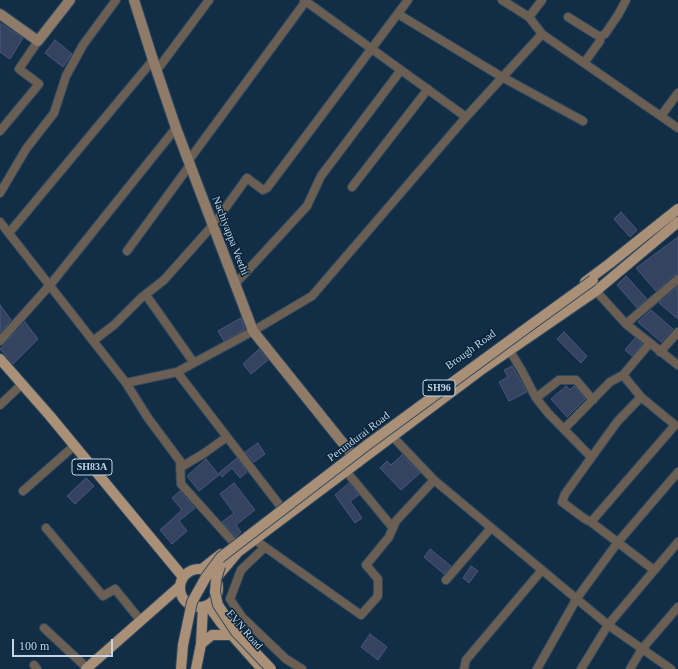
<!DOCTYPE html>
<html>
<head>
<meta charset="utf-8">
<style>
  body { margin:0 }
  #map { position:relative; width:678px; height:669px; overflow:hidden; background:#122e46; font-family:Georgia,serif }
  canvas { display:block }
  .scale { position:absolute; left:12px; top:639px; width:101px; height:18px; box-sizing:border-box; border:2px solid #c5d5e4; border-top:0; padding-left:5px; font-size:12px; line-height:14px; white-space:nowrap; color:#c5d5e4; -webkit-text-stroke:3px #07243b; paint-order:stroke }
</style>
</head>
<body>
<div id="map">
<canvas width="678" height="669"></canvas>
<div class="scale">100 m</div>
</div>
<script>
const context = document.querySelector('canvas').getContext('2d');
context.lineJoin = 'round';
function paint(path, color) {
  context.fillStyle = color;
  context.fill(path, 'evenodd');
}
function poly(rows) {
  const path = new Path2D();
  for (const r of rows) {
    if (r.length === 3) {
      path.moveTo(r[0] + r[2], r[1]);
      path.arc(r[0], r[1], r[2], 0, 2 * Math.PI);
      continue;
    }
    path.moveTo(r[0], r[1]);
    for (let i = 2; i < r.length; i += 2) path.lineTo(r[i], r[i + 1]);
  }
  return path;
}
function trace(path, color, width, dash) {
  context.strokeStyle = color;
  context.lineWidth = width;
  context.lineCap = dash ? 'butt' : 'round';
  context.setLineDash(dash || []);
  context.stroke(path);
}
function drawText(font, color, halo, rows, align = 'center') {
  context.font = font + ' Georgia,serif';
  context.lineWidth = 3;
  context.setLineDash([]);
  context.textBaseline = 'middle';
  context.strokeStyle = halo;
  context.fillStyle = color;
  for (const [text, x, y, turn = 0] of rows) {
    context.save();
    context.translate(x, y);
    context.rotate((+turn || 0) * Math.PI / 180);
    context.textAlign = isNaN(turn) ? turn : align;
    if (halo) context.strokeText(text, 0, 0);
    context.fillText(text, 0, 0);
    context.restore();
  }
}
const building = poly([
  [0,23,23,38,10,59,0,52,0,23],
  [55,40,72,54,63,67,45,53,55,40],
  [621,212,637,230,630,237,614,219,621,212],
  [678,237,678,274,674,275,656,291,636,268,678,237],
  [626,276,647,299,637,308,617,285,626,276],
  [678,286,678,319,659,303,678,286],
  [0,305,11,320,0,333,0,305],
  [651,310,673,329,661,342,638,322,651,310],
  [241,318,245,329,224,341,218,331,241,318],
  [25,322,38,339,13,364,0,349,25,322],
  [564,332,587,356,581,363,557,339,564,332],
  [635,338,642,344,632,356,625,350,635,338],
  [259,349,268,360,251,374,243,364,259,349],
  [512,366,527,392,509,401,499,382,508,377,504,370,512,366],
  [566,386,570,390,574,386,585,399,567,417,551,399,566,386],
  [258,443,265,454,254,462,245,452,258,443],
  [402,455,420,473,401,490,380,468,387,461,391,465,402,455],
  [237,458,247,472,240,478,232,468,222,477,219,473,237,458],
  [206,459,219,475,199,491,187,476,206,459],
  [86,478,94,486,75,504,67,496,86,478],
  [234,483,255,510,236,525,241,532,236,537,222,522,234,513,220,494,234,483],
  [349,483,359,495,350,501,362,518,355,523,335,495,349,483],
  [180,491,195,508,179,521,187,531,172,544,160,530,182,510,172,498,180,491],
  [430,549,451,566,444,574,424,557,430,549],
  [471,566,478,571,469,583,463,578,471,566],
  [370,634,387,647,378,660,361,647,370,634]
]);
const street = poly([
  [304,0,466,117,542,34,678,128],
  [502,0,529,17,542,34],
  [398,14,502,77,583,121],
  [529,17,542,0],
  [568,17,600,37],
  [584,63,600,41,600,37,605,34,618,15,626,0],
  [157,70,209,0],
  [661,116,678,93],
  [0,131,39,84,19,69,38,41],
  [189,160,306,1],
  [352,187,428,89],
  [0,193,26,149,54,113,66,76,83,45,116,0],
  [0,222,126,383,177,372,253,331,312,296,466,117],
  [9,233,153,60],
  [127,251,190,165],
  [235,284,307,206,321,176,401,70],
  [596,291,626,324,678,365],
  [146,295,194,363],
  [626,324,678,279],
  [0,341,50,285,176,128],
  [93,341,114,325,141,298,164,280,213,225,247,178,263,190,267,188,408,0],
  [510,351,522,371,536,398,548,413,591,457],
  [660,352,678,332],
  [177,372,281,507],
  [126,383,148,418,180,461,181,484,234,543],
  [641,397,617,422,565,494,562,502,585,519,591,522,654,570],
  [536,398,559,380,576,380,593,400],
  [0,405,22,384],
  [564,429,610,382,623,375,649,344],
  [392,436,434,480,608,625,671,669],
  [181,467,203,454,227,437],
  [346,471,393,528],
  [23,491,74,446],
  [591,522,675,425,641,397,623,375],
  [46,528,103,596,115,589,141,621],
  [255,540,361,615,378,596,378,579,366,565,389,537,396,521,434,480],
  [265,547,241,570,230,599,242,617,286,659,302,669],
  [446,580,491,528],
  [44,628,87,668],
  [34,665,37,669],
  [464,669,466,660,542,570],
  [537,669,577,598,618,542,678,472],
  [581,669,608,625,678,542],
  [630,669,642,649,678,607]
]);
const secondary = poly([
  [134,0,153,60,176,128,253,331,358,462],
  [0,14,38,41,70,0]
]);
const primary = poly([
  [585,282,609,264,678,209],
  [0,359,50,416,183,577],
  [199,588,19],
  [202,569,221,554],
  [216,578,238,552,481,370,596,291,678,222],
  [208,605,221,623,262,669],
  [201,644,212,635,231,635],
  [86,669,179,587],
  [196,669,201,644,203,607]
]);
const primaryBridge = poly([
  [220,566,216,580,215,592,218,605,236,632,271,669],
  [181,669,183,645,192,602,206,577,221,557,367,445,528,327,593,280]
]);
const shields = [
  [439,388,32],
  [92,467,40]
];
const shieldNames = [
  ["SH96",439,388],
  ["SH83A",92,467]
];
const streetNames = [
  ["Nachiyappa Veethi",230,236,69],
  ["Brough Road",471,350,-36],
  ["Perundurai Road",359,437,-37],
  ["EVN Road",244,630,49]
];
paint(building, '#354260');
trace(building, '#4a5878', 1);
trace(street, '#2f495f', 10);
trace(secondary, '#2f495f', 12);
trace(primary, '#2f495f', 12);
trace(street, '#6b5f53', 8);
trace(secondary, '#8f7b67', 10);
trace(primary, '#aa9077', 10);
trace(primaryBridge, '#2f495f', 12, []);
trace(primaryBridge, '#aa9077', 10);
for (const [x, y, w] of shields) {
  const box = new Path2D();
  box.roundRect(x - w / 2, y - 8, w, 16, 3);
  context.fillStyle = '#07243b';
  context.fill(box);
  trace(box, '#c5d5e4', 1);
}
drawText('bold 10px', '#c5d5e4', null, shieldNames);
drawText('11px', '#c5d5e4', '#07243b', streetNames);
</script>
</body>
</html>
